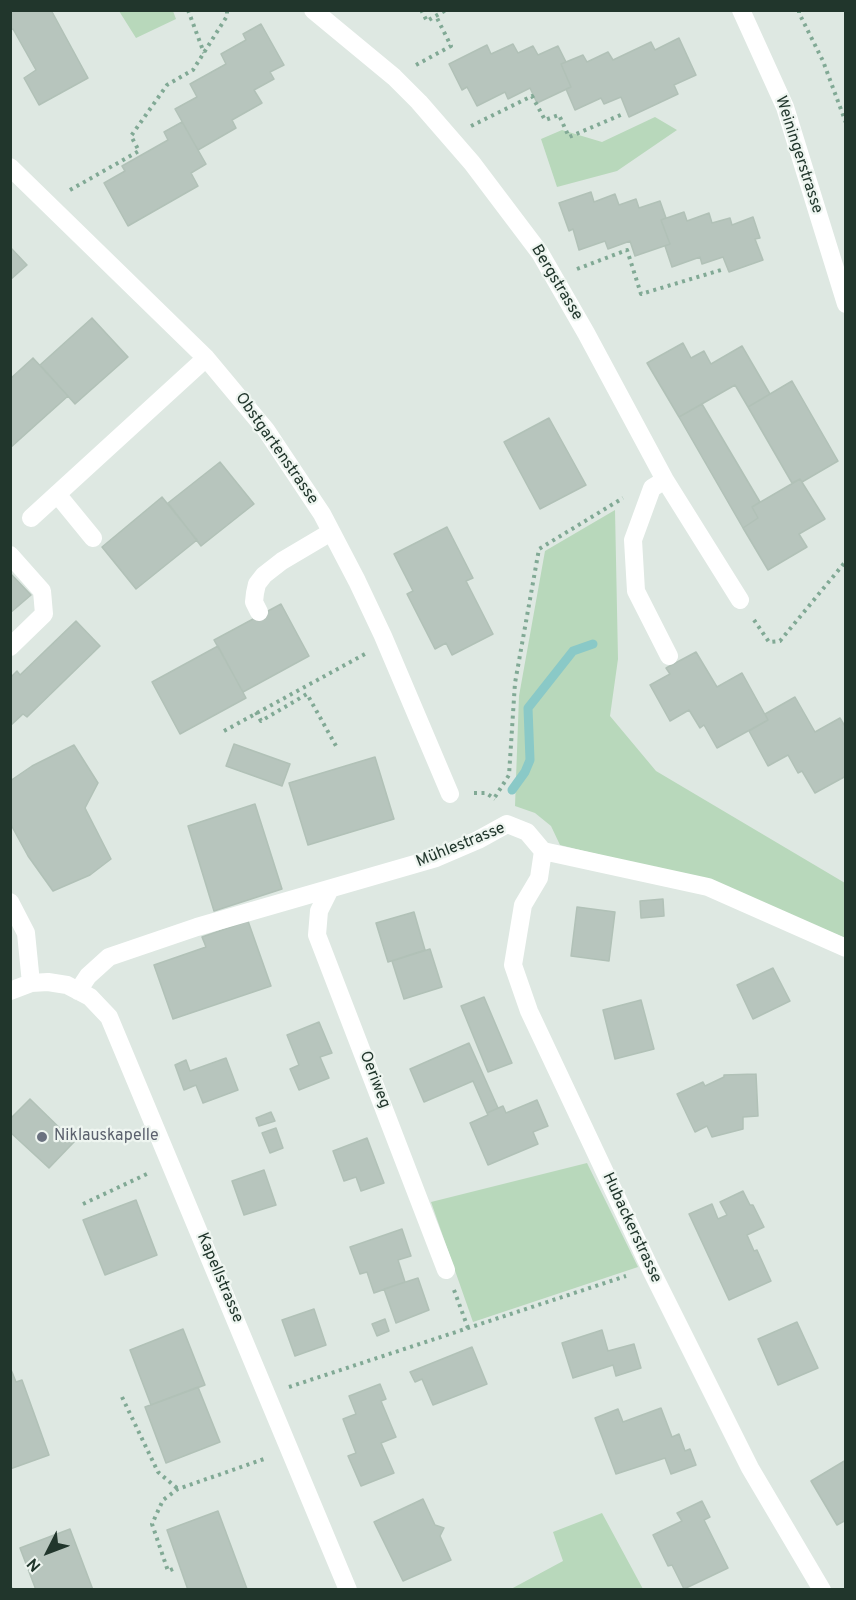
<!DOCTYPE html>
<html>
<head>
<meta charset="utf-8">
<style>
  body { margin:0 }
  #map { position:relative; width:856px; height:1600px; overflow:hidden; background:#dee8e2; font-family:Overpass,sans-serif }
  canvas { display:block }
  .frame { position:absolute; inset:0; border:12px solid #21362c; pointer-events:none }
  .north { position:absolute; left:18px; top:1522px; width:60px; height:60px; -webkit-text-stroke:4px #eef5f0; paint-order:stroke; rotate:228deg; font-size:16px; font-weight:700; line-height:24px; text-align:center; color:#21362c }
  .north::after { content:''; display:block; margin:auto; width:21px; height:27px; background:#21362c; clip-path:polygon(50% 0,100% 100%,50% 72%,0 100%) }
</style>
</head>
<body>
<div id="map">
<canvas width="856" height="1600"></canvas>
<div class="frame"></div>
<div class="north">N</div>
</div>
<script>
const context = document.querySelector('canvas').getContext('2d');
context.lineJoin = 'round';
function paint(path, color) {
  context.fillStyle = color;
  context.fill(path, 'evenodd');
}
function poly(rows) {
  const path = new Path2D();
  for (const r of rows) {
    path.moveTo(r[0], r[1]);
    for (let i = 2; i < r.length; i += 2) path.lineTo(r[i], r[i + 1]);
  }
  return path;
}
function trace(path, color, width, dash) {
  context.strokeStyle = color;
  context.lineWidth = width;
  context.lineCap = dash ? 'butt' : 'round';
  context.setLineDash(dash || []);
  context.stroke(path);
}
function drawText(font, color, halo, rows, align = 'center') {
  context.font = font + ' Overpass,sans-serif';
  context.lineWidth = 4.5;
  context.setLineDash([]);
  context.textBaseline = 'middle';
  context.strokeStyle = halo;
  context.fillStyle = color;
  for (const [text, x, y, turn = 0] of rows) {
    context.save();
    context.translate(x, y);
    context.rotate((+turn || 0) * Math.PI / 180);
    context.textAlign = isNaN(turn) ? turn : align;
    if (halo) context.strokeText(text, 0, 0);
    context.fillText(text, 0, 0);
    context.restore();
  }
}
const green = poly([
  [119,11,173,11,176,19,136,38],
  [655,117,677,130,617,171,557,187,541,139,562,130,602,142],
  [615,510,618,659,610,716,656,771,845,883,845,938,714,883,560,845,551,826,535,813,515,806,519,696,545,551],
  [587,1163,638,1267,473,1322,431,1202],
  [602,1513,643,1589,511,1589,563,1561,553,1532]
]);
const stream = poly([
  [512,790,525,772,530,760,528,708,573,651,593,644]
]);
const building = poly([
  [10,10,51,10,88,78,39,105,24,78,36,70,13,29,10,30,10,10],
  [261,24,284,65,270,72,274,79,254,90,262,103,232,120,236,128,198,150,175,109,197,97,190,84,226,64,221,54,246,40,243,34,261,24],
  [679,38,696,75,674,85,678,94,629,117,621,97,604,104,601,98,575,110,566,89,571,87,561,64,583,55,587,62,608,52,613,60,651,42,655,50,679,38],
  [513,44,518,53,533,46,538,55,558,46,566,62,561,64,571,87,537,103,530,88,508,99,505,92,477,106,467,87,462,90,449,64,487,45,491,54,513,44],
  [182,122,206,164,191,173,198,186,128,226,104,183,125,171,122,166,168,140,164,132,182,122],
  [591,192,594,202,615,194,619,205,636,199,639,208,660,201,666,218,661,220,670,244,635,256,630,241,608,249,605,241,579,250,573,229,569,231,559,203,591,192],
  [684,212,687,221,709,213,712,223,730,218,732,225,753,217,760,238,755,239,763,260,729,272,723,257,702,264,700,257,672,267,665,246,670,244,661,220,684,212],
  [10,247,27,265,10,280,10,247],
  [92,318,128,357,75,404,40,365,92,318],
  [683,343,691,358,704,351,711,364,742,346,770,394,748,407,735,385,679,417,647,363,683,343],
  [33,358,68,396,10,448,10,379,33,358],
  [792,381,838,461,802,482,800,479,792,483,748,407,792,381],
  [702,404,760,502,752,507,758,518,743,528,679,417,702,404],
  [549,418,586,485,540,509,504,442,549,418],
  [220,462,254,504,201,546,168,503,220,462],
  [800,479,825,519,799,534,807,547,768,570,743,528,758,518,752,507,800,479],
  [162,497,197,540,136,589,102,547,162,497],
  [447,527,473,578,466,581,493,634,452,655,446,643,435,649,407,594,413,591,394,554,447,527],
  [10,573,31,595,10,613,10,573],
  [281,604,309,656,243,692,214,640,281,604],
  [76,621,100,646,27,717,23,714,10,726,10,678,17,671,20,675,76,621],
  [218,646,246,698,180,734,152,682,218,646],
  [696,652,717,687,742,673,768,720,717,748,704,725,700,728,689,710,670,721,650,685,670,674,666,668,696,652],
  [795,697,815,732,840,718,846,728,846,776,815,793,802,771,798,773,788,755,768,766,749,731,768,720,765,714,795,697],
  [234,744,290,764,282,786,226,766,234,744],
  [74,745,98,783,85,808,111,859,90,875,53,891,28,856,10,823,10,781,32,766,74,745],
  [375,757,394,819,308,845,289,783,375,757],
  [255,804,282,889,214,911,188,826,255,804],
  [663,899,664,916,641,918,640,901,663,899],
  [577,907,615,912,609,961,571,956,577,907],
  [414,912,425,950,388,962,376,923,414,912],
  [248,921,271,986,173,1019,154,965,206,947,202,937,248,921],
  [430,949,442,987,404,999,392,961,430,949],
  [773,968,790,1001,753,1019,737,985,773,968],
  [484,997,512,1063,488,1072,461,1006,484,997],
  [641,1000,654,1049,615,1059,603,1010,641,1000],
  [319,1022,332,1053,320,1057,329,1078,299,1090,290,1069,299,1065,287,1035,319,1022],
  [469,1043,498,1108,487,1113,473,1081,424,1102,410,1069,469,1043],
  [226,1058,238,1090,203,1103,196,1085,184,1090,175,1065,186,1060,190,1071,226,1058],
  [756,1074,758,1116,743,1117,743,1129,712,1137,707,1126,695,1132,677,1094,703,1082,705,1086,724,1077,724,1075,756,1074],
  [30,1099,74,1142,49,1168,10,1132,10,1119,30,1099],
  [537,1100,548,1126,533,1132,538,1144,488,1165,470,1123,488,1115,487,1113,503,1106,506,1113,537,1100],
  [271,1112,275,1121,259,1126,256,1118,271,1112],
  [276,1128,283,1148,270,1153,262,1133,276,1128],
  [367,1138,384,1183,361,1191,356,1177,344,1181,333,1151,367,1138],
  [264,1170,276,1205,244,1215,232,1181,264,1170],
  [743,1191,750,1205,753,1205,764,1227,747,1235,754,1251,757,1250,771,1281,729,1300,689,1214,712,1204,718,1219,727,1215,720,1202,743,1191],
  [136,1200,157,1255,105,1275,83,1220,136,1200],
  [402,1229,411,1256,398,1260,405,1282,374,1293,367,1272,360,1274,350,1247,402,1229],
  [418,1278,429,1310,396,1323,384,1289,418,1278],
  [314,1309,326,1345,295,1356,282,1320,314,1309],
  [385,1319,389,1331,377,1336,372,1324,385,1319],
  [797,1322,818,1368,778,1385,758,1339,797,1322],
  [183,1329,205,1385,151,1405,130,1350,183,1329],
  [602,1330,608,1351,634,1344,641,1368,616,1376,613,1365,573,1378,562,1343,602,1330],
  [472,1347,487,1384,433,1405,422,1379,415,1382,410,1372,472,1347],
  [10,1367,16,1382,22,1380,49,1455,10,1469,10,1367],
  [380,1384,386,1399,381,1401,396,1437,381,1443,394,1473,361,1486,348,1456,356,1453,343,1419,356,1414,349,1396,380,1384],
  [198,1387,220,1442,166,1463,145,1407,198,1387],
  [661,1408,672,1437,679,1434,685,1451,690,1449,696,1465,671,1474,665,1458,616,1474,595,1418,618,1409,623,1422,661,1408],
  [846,1460,846,1520,837,1525,811,1481,846,1460],
  [423,1499,435,1525,444,1528,440,1536,451,1560,403,1581,374,1522,423,1499],
  [702,1501,710,1517,704,1520,728,1568,684,1589,672,1565,668,1566,653,1535,682,1521,677,1513,702,1501],
  [218,1511,247,1589,188,1590,167,1530,218,1511],
  [70,1529,93,1590,36,1590,20,1548,70,1529]
]);
const path = poly([
  [188,10,204,53],
  [421,10,427,21,446,10],
  [799,10,799,13,823,61,846,123],
  [416,65,451,46,436,16],
  [471,126,532,96,545,120,559,115,569,137,623,114],
  [70,190,139,151,131,136,167,85,193,70,227,16,227,10],
  [577,269,627,250,641,294,721,270],
  [754,620,769,642,780,641,846,561],
  [256,712,261,721,307,694,336,746],
  [224,731,365,654],
  [474,793,486,793,495,799],
  [495,797,509,775,515,683,539,549,623,498],
  [83,1204,149,1173],
  [454,1290,468,1328],
  [289,1387,626,1276],
  [122,1397,158,1472,178,1489],
  [173,1569,168,1571,152,1524,163,1500,178,1489,267,1458],
  [10,1587,11,1590]
]);
const minor = poly([
  [313,10,394,77,419,102,472,163,540,253,586,333,665,480,740,600],
  [741,10,785,107,846,304],
  [10,167,206,358,266,430,322,514,357,581,383,636,450,794],
  [665,480,652,488,633,540,636,591,669,656],
  [57,494,93,538],
  [31,518,206,358],
  [10,555,42,591,44,614,10,647],
  [259,612,254,602,255,593,257,584,264,575,282,561,331,532],
  [543,851,539,878,523,905,513,965,529,1011,650,1268,750,1468,822,1590],
  [330,889,319,911,317,935,446,1270],
  [10,902,26,933,31,983],
  [10,991,31,983,48,982,67,985,90,997,109,1017,348,1590],
  [78,991,88,976,109,957,197,927,436,858,478,840,507,824,527,832,543,851,708,887,846,948]
]);
const markers = [
  [42,1137,6,"#6b7280"]
];
const streetNames = [
  ["Weiningerstrasse",798,155,72],
  ["Bergstrasse",556,283,59],
  ["Obstgartenstrasse",276,449,55],
  ["Mühlestrasse",461,846,-22],
  ["Oeriweg",374,1080,69],
  ["Hubackerstrasse",631,1228,65],
  ["Kapellstrasse",219,1278,67]
];
const worshipNames = [
  ["Niklauskapelle",54,1137]
];
paint(green, '#b8d8bb');
trace(stream, '#8ac9c7', 9);
paint(building, '#b7c5bd');
trace(building, '#b1c1b7', 1.5);
trace(path, '#81a995', 4, [3, 4.5]);
trace(minor, '#fff', 18);
for (const [x, y, r, color] of markers) {
  const dot = new Path2D();
  dot.arc(x, y, r, 0, 2 * Math.PI);
  context.fillStyle = color;
  context.fill(dot);
  trace(dot, '#eef5f0', 2);
}
drawText('16px', '#21362c', '#eef5f0', streetNames);
drawText('16px', '#5b616d', '#eef5f0', worshipNames, 'left');
</script>
</body>
</html>
